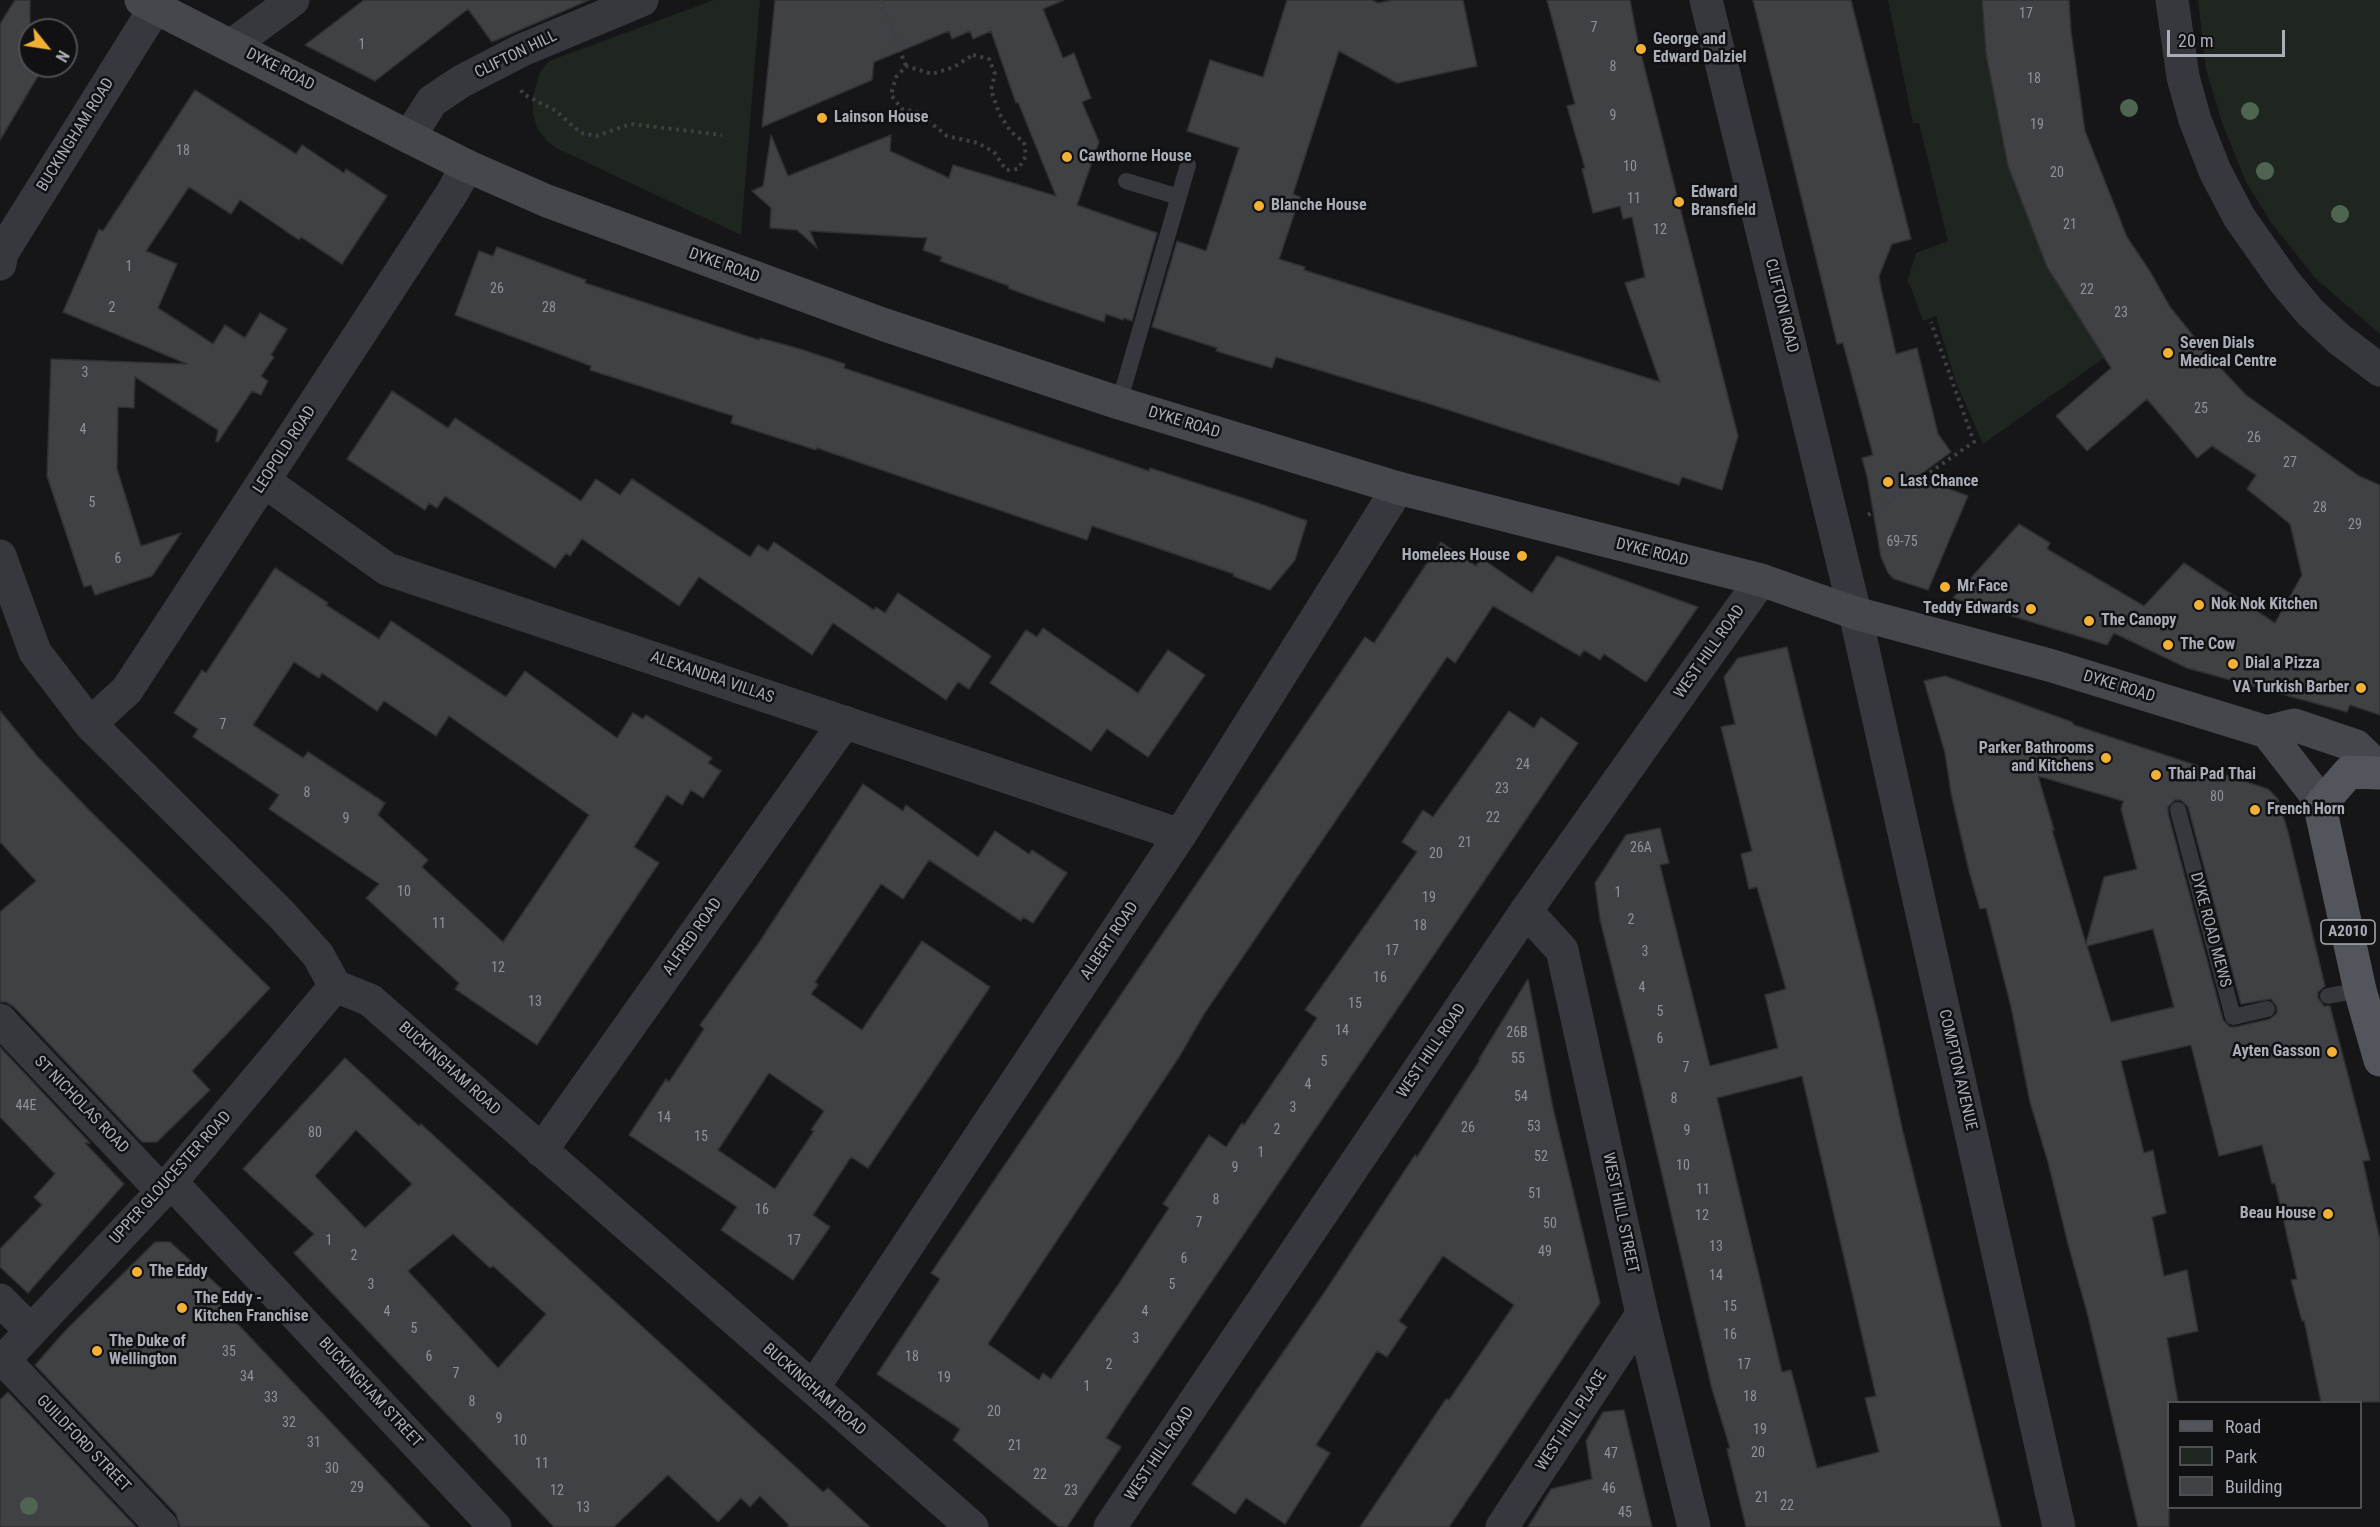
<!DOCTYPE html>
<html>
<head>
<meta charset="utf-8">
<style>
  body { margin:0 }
  #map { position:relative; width:2380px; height:1527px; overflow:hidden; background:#161618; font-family:"Roboto Condensed",sans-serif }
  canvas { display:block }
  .legend { position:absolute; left:2167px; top:1401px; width:195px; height:108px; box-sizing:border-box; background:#111113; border:2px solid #4d4f55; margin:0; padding:8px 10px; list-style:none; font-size:18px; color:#a8adb8 }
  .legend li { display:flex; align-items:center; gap:12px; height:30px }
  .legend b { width:30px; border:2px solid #4d4f55 }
  .north { position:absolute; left:18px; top:18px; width:60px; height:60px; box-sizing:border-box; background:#111113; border:2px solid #4d4f55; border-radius:50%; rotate:120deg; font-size:16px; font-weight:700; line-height:24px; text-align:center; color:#a8adb8 }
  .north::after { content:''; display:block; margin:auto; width:21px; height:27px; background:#f2b134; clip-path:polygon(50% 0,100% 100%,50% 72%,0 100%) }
  .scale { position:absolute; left:2167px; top:30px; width:118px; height:27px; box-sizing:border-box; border:3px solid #a8adb8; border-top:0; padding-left:8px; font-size:18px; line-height:21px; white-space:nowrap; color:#a8adb8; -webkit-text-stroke:4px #111113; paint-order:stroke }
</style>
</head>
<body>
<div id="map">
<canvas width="2380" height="1527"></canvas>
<ul class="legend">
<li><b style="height:8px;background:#53555c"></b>Road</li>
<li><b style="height:16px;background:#1e261f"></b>Park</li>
<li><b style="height:16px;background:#404145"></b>Building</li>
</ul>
<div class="north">N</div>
<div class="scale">20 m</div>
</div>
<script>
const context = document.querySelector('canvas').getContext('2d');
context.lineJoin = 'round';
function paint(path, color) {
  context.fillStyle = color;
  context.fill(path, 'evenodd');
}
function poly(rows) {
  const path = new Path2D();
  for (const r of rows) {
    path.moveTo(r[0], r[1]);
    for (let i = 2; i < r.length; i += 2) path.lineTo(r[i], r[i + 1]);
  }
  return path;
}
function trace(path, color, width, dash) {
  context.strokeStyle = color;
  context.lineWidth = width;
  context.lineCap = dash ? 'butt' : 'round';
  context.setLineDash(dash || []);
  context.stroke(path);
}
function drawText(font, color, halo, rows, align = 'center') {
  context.font = font + ' "Roboto Condensed",sans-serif';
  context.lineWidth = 5;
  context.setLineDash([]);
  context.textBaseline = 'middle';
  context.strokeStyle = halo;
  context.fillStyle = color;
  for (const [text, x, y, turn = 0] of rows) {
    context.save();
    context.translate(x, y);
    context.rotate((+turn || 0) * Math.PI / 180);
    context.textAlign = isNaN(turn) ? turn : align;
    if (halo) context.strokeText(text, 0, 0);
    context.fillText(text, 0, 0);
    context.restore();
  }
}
const green = poly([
  [714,0,760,0,741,235,558,149,547,141,537,128,533,113,533,96,540,72,549,61],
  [1888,0,1982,0,1987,55,2027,213,2047,266,2104,358,1983,444,1955,380,1936,316,1923,321,1910,285,1907,282,1916,253,1948,241,1919,123,1913,123],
  [2198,0,2380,0,2380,334,2315,278,2272,224,2246,182,2222,123,2206,69]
]);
const building = poly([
  [15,0,30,0,30,66,44,66,0,140,0,24,15,0],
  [364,0,589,0,492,42,468,9,375,81,305,45,364,0],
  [775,0,1064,0,1043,9,1063,58,1074,53,1091,98,1082,102,1099,142,1077,205,1157,233,1132,321,1124,318,1123,320,1106,314,1104,322,1040,300,1008,288,1009,286,940,261,942,257,923,250,927,238,810,231,817,248,797,230,770,228,771,208,752,191,763,186,771,135,788,176,891,135,890,151,949,178,953,165,1056,196,1018,102,1016,103,991,31,973,39,970,31,952,39,949,31,874,62,872,80,762,127,775,0],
  [1287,0,1372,0,1378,3,1393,0,1463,0,1477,66,1397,83,1339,51,1293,194,1300,197,1279,259,1305,267,1304,270,1660,382,1625,283,1645,277,1632,217,1623,219,1620,206,1593,213,1582,169,1585,168,1567,106,1575,104,1547,0,1630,0,1638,42,1738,436,1722,490,1682,477,1679,485,1430,404,1276,357,1272,368,1216,351,1217,348,1152,327,1177,241,1206,251,1239,148,1187,131,1210,60,1263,77,1287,0],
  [1753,0,1851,0,1911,239,1892,244,1879,276,1881,288,1896,354,1917,348,1938,434,1951,452,1917,477,1968,496,1928,590,1894,579,1888,573,1881,557,1867,476,1862,458,1873,455,1843,343,1837,344,1753,0],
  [1982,0,2069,0,2071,31,2085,131,2127,237,2151,273,2170,307,2213,360,2246,395,2359,476,2380,485,2380,715,2350,705,2347,712,2187,668,2114,633,2107,645,1953,598,2019,524,2050,543,2047,549,2144,606,2184,563,2275,623,2302,575,2290,524,2247,489,2256,475,2212,446,2197,458,2147,399,2087,451,2056,416,2111,368,2047,267,2008,166,1986,54,1982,0],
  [195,90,296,154,302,145,344,173,346,169,387,196,342,264,301,237,299,240,240,200,231,214,189,187,146,251,177,264,158,308,213,344,225,325,245,338,260,313,287,329,271,355,274,357,261,376,268,381,261,395,252,391,218,442,216,441,218,430,135,377,134,408,118,407,117,469,141,546,181,533,152,576,95,595,91,585,84,587,47,476,51,359,187,364,63,312,99,229,103,231,195,90],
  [497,247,586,280,585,283,759,340,760,338,800,349,845,364,844,368,1149,471,1150,468,1258,503,1307,521,1295,560,1270,590,1233,576,1234,574,1092,526,1087,540,817,448,816,450,731,423,733,416,590,370,591,366,455,315,479,251,493,256,497,247],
  [392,391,448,428,455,418,581,501,596,479,620,495,632,479,750,557,758,545,768,551,774,542,874,610,876,607,885,613,898,593,991,656,969,689,958,682,946,700,833,623,812,655,699,577,679,606,582,539,570,556,566,553,555,568,445,496,437,508,429,503,425,510,347,459,392,391],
  [1441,542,1476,566,1481,558,1532,593,1557,556,1698,607,1646,682,1604,654,1600,660,1584,650,1580,656,1493,606,1455,663,1447,657,1204,1014,1179,1057,988,1344,1039,1380,1043,1373,1051,1379,1116,1288,1169,1208,1163,1204,1209,1135,1226,1147,1242,1123,1244,1125,1317,1018,1305,1010,1417,852,1402,842,1423,810,1433,817,1509,711,1534,728,1541,717,1578,743,1131,1400,1106,1438,1121,1447,1067,1527,1059,1527,953,1440,960,1429,877,1374,940,1279,931,1273,1365,637,1374,643,1441,542],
  [275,568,328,603,326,605,379,639,391,621,506,697,525,671,617,738,633,713,643,719,646,715,712,758,708,763,721,771,703,798,691,790,682,805,667,795,634,847,659,863,537,1045,455,989,459,983,366,898,379,884,269,809,279,795,193,737,198,729,174,713,202,670,206,673,275,568],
  [294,662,319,678,322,673,377,711,384,701,436,736,449,716,589,815,503,942,422,867,428,860,378,815,385,803,308,752,303,758,253,725,294,662],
  [1043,628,1138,693,1168,650,1205,675,1148,757,1107,729,1091,751,990,683,1026,630,1037,637,1043,628],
  [1787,647,1879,1023,1903,1132,2001,1527,1746,1527,1727,1449,1730,1448,1712,1389,1636,1063,1600,920,1595,883,1626,835,1660,828,1669,863,1660,865,1710,1066,1778,1048,1765,995,1786,989,1757,887,1749,889,1741,854,1752,851,1721,727,1735,724,1724,677,1738,658,1787,647],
  [1802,1076,1876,1396,1865,1398,1879,1452,1817,1468,1791,1370,1782,1372,1717,1098,1802,1076],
  [1945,676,2072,722,2074,725,2268,789,2278,799,2288,832,2325,986,2318,992,2318,998,2324,1006,2330,1006,2370,1160,2363,1161,2380,1240,2380,1402,2321,1402,2304,1320,2302,1321,2291,1280,2297,1279,2275,1183,2272,1184,2262,1145,2219,1156,2191,1045,2121,1061,2144,1153,2153,1150,2166,1213,2152,1217,2164,1276,2187,1270,2198,1331,2167,1338,2178,1402,2169,1402,2169,1527,2138,1527,2088,1316,2068,1244,2048,1162,2030,1102,2011,1007,1986,908,1980,909,1969,871,1951,793,1945,753,1924,681,1945,676],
  [2038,776,2123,801,2121,809,2137,869,2104,877,2086,944,2052,830,2054,830,2038,776],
  [2175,800,2181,800,2188,807,2241,1004,2271,999,2277,1007,2277,1013,2270,1019,2235,1027,2230,1027,2223,1020,2168,813,2168,807,2175,800],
  [2153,929,2174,1007,2111,1022,2087,946,2153,929],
  [0,711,38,757,90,811,270,988,192,1071,210,1090,157,1142,142,1142,14,1007,6,1002,0,1002,0,912,36,881,0,842,0,711],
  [863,784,903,811,906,805,978,857,995,831,1029,854,1032,850,1067,873,1033,923,1023,917,1021,921,929,860,903,899,881,884,815,982,818,985,811,994,862,1030,922,941,990,987,868,1168,851,1157,813,1215,830,1227,793,1280,721,1230,737,1207,629,1135,666,1079,669,1082,704,1029,700,1025,758,944,863,784],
  [769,1073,824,1111,811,1130,814,1131,775,1189,718,1150,769,1073],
  [1528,979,1553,1108,1600,1303,1449,1527,1360,1527,1446,1399,1449,1400,1514,1305,1443,1256,1399,1321,1407,1327,1387,1357,1377,1351,1316,1445,1330,1453,1285,1524,1246,1498,1235,1514,1192,1484,1324,1293,1415,1155,1417,1157,1480,1060,1479,1059,1528,979],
  [0,1047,90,1143,85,1143,124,1184,28,1293,0,1267,0,1249,42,1205,34,1197,55,1174,0,1117,0,1047],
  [345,1058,419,1126,421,1124,823,1492,828,1488,870,1527,787,1527,789,1525,760,1496,750,1507,741,1498,718,1522,668,1475,614,1527,554,1527,294,1253,314,1234,243,1169,345,1058],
  [356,1130,412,1184,365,1228,315,1176,356,1130],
  [453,1234,490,1268,493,1266,546,1314,498,1368,408,1271,453,1234],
  [155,1242,170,1242,223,1290,214,1299,430,1527,180,1527,176,1514,35,1365,66,1330,155,1242],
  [8,1392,136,1527,0,1527,0,1400,8,1392],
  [1624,1410,1652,1527,1528,1527,1551,1489,1592,1479,1586,1441,1603,1412,1624,1410]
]);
const path = poly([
  [880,0,906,66],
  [973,55,989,59,995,74,991,90,999,113,1011,132,1024,142,1026,156,1018,169,1006,170,994,152,978,143,947,136,917,112,902,109,891,95,896,77,906,66,932,74,954,67,973,55],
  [521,90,523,94,556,111,581,133,596,136,631,124,722,135],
  [1868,515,1974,442,1931,322]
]);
const lane = poly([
  [1126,181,1179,197],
  [1119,403,1188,165],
  [2178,810,2233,1017,2267,1009],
  [2328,996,2360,990]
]);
const street = poly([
  [1706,0,1855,613,2059,1527],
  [2172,0,2183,77,2195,120,2215,171,2239,217,2284,281,2310,312,2339,339,2380,370],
  [232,45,293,0],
  [409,137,432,101,462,81,522,50,642,0],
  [0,264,2,253,155,8],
  [264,481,387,569,1180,835],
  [0,556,35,652,90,724,282,915,318,955,335,986,370,1000,972,1527],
  [90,724,127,690,452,193,467,166],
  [1526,911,1562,950,1642,1314,1694,1527],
  [0,1020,162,1191],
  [541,1151,845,722],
  [171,1182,495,1527],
  [0,1300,31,1331],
  [4,1360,162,1527],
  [0,1364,171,1182,335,986],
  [813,1388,1180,835,1398,488],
  [1110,1527,1526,911,1761,580],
  [1502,1527,1642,1314]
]);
const secondary = poly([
  [141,0,409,137,467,166,547,201,882,324,1119,403,1398,488,1761,580,1855,613,2049,665,2267,732,2294,725,2356,746,2380,769],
  [2267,732,2322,803]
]);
const primary = poly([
  [2380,773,2349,772,2322,803,2322,816,2360,990,2380,1060]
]);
const trees = [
  [2129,108],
  [2250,111],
  [2265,171],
  [2340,214],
  [29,1506]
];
const markers = [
  [1641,49,6,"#f2b134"],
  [822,118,6,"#f2b134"],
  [1067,157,6,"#f2b134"],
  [1679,202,6,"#f2b134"],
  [1259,206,6,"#f2b134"],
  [2168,353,6,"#f2b134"],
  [1888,482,6,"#f2b134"],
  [1522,556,6,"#f2b134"],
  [1945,587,6,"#f2b134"],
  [2199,605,6,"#f2b134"],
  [2031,609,6,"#f2b134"],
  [2089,621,6,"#f2b134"],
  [2168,645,6,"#f2b134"],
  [2233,664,6,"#f2b134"],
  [2361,688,6,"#f2b134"],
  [2106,758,6,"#f2b134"],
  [2156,775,6,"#f2b134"],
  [2255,810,6,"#f2b134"],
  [2332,1052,6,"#f2b134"],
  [2328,1214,6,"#f2b134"],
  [137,1272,6,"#f2b134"],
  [182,1308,6,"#f2b134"],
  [97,1351,6,"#f2b134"]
];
const numberNames = [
  ["17",2026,14],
  ["7",1594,28],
  ["1",362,45],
  ["8",1613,67],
  ["18",2034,79],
  ["9",1613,116],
  ["19",2037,125],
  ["18",183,151],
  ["10",1630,167],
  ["20",2057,173],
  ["11",1634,199],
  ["21",2070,225],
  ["12",1660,230],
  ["1",129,267],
  ["26",497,289],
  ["22",2087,290],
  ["2",112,308],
  ["28",549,308],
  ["23",2121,313],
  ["3",85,373],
  ["25",2201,409],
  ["4",83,430],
  ["26",2254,438],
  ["27",2290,463],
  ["5",92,503],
  ["28",2320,508],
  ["29",2355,525],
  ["69-75",1902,542],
  ["6",118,559],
  ["7",223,725],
  ["24",1523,765],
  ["23",1502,789],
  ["8",307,793],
  ["80",2217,797],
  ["22",1493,818],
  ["9",346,819],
  ["21",1465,843],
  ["26A",1641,848],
  ["20",1436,854],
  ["10",404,892],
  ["1",1618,893],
  ["19",1429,898],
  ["2",1631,920],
  ["11",439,924],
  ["18",1420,926],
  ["17",1392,951],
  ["3",1645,952],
  ["12",498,968],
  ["16",1380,978],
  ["4",1642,988],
  ["13",535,1002],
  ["15",1355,1004],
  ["5",1660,1012],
  ["14",1342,1031],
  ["26B",1517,1033],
  ["6",1660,1039],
  ["55",1518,1059],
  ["5",1324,1062],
  ["7",1686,1068],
  ["4",1308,1085],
  ["54",1521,1097],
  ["8",1674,1099],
  ["44E",26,1106],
  ["3",1293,1108],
  ["14",664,1118],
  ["53",1534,1127],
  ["26",1468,1128],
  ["2",1277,1130],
  ["9",1687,1131],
  ["80",315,1133],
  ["15",701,1137],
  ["1",1261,1153],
  ["52",1541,1157],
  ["10",1683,1166],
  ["9",1235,1168],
  ["11",1703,1190],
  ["51",1535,1194],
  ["8",1216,1200],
  ["16",762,1210],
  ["12",1702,1216],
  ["7",1199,1223],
  ["50",1550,1224],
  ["1",329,1241],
  ["17",794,1241],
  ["13",1716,1247],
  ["49",1545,1252],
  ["2",354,1256],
  ["6",1184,1259],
  ["14",1716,1276],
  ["3",371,1285],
  ["5",1172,1285],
  ["15",1730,1307],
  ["4",387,1312],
  ["4",1145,1312],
  ["5",414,1329],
  ["16",1730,1335],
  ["3",1136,1339],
  ["35",229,1352],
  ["6",429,1357],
  ["18",912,1357],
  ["2",1109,1365],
  ["17",1744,1365],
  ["7",456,1374],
  ["34",247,1377],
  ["19",944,1378],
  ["1",1087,1387],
  ["18",1750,1397],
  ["33",271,1398],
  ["8",472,1402],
  ["20",994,1412],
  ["9",499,1419],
  ["32",289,1423],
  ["19",1760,1430],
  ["10",520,1441],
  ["31",314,1443],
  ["21",1015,1446],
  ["20",1758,1453],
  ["47",1611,1454],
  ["11",542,1464],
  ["30",332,1469],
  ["22",1040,1475],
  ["29",357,1488],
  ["46",1609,1489],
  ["12",557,1491],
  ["23",1071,1491],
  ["21",1762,1498],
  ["22",1787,1506],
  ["13",583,1508],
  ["45",1625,1513]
];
const shields = [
  [2348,932,54]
];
const shieldNames = [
  ["A2010",2348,932]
];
const poiNames = [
  ["George and",1653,40],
  ["Edward Dalziel",1653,58],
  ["Lainson House",834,118],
  ["Cawthorne House",1079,157],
  ["Edward",1691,193],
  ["Bransfield",1691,211],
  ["Blanche House",1271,206],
  ["Seven Dials",2180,344],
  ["Medical Centre",2180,362],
  ["Last Chance",1900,482],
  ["Homelees House",1510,556,"right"],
  ["Mr Face",1957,587],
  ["Nok Nok Kitchen",2211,605],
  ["Teddy Edwards",2019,609,"right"],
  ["The Canopy",2101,621],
  ["The Cow",2180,645],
  ["Dial a Pizza",2245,664],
  ["VA Turkish Barber",2349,688,"right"],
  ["Parker Bathrooms",2094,749,"right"],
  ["and Kitchens",2094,767,"right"],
  ["Thai Pad Thai",2168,775],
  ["French Horn",2267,810],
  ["Ayten Gasson",2320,1052,"right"],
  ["Beau House",2316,1214,"right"],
  ["The Eddy",149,1272],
  ["The Eddy -",194,1299],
  ["Kitchen Franchise",194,1317],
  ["The Duke of",109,1342],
  ["Wellington",109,1360]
];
const streetNames = [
  ["CLIFTON HILL",516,55,-26],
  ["DYKE ROAD",280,70,27],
  ["BUCKINGHAM ROAD",76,135,-58],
  ["DYKE ROAD",724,266,20],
  ["CLIFTON ROAD",1781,306,76],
  ["DYKE ROAD",1184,423,17],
  ["LEOPOLD ROAD",285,450,-57],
  ["DYKE ROAD",1652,553,14],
  ["WEST HILL ROAD",1710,652,-55],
  ["ALEXANDRA VILLAS",712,678,19],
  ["DYKE ROAD",2119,687,17],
  ["DYKE ROAD MEWS",2210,930,75],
  ["ALFRED ROAD",693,937,-55],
  ["ALBERT ROAD",1110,941,-56],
  ["WEST HILL ROAD",1432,1051,-56],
  ["BUCKINGHAM ROAD",449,1069,42],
  ["COMPTON AVENUE",1957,1070,77],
  ["ST NICHOLAS ROAD",81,1105,46],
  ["UPPER GLOUCESTER ROAD",171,1178,-48],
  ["WEST HILL STREET",1620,1213,78],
  ["BUCKINGHAM ROAD",814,1390,41],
  ["BUCKINGHAM STREET",370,1393,47],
  ["WEST HILL PLACE",1572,1421,-57],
  ["GUILDFORD STREET",83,1444,46],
  ["WEST HILL ROAD",1160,1454,-56]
];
paint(green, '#1e261f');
paint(building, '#404145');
trace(building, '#303034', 1.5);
trace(path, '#3d3f44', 4, [3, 4.5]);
trace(lane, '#37383d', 16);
trace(street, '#37383d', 33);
trace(secondary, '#45474d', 33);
trace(primary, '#53555c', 33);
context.fillStyle = '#506452';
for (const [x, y] of trees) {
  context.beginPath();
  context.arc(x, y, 9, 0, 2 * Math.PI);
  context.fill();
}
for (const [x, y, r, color] of markers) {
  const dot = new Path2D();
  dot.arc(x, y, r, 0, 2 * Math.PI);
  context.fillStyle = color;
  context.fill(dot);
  trace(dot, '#111113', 2);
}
drawText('14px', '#8e929b', null, numberNames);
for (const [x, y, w] of shields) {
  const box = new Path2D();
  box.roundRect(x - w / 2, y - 12, w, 24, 4.5);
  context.fillStyle = '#111113';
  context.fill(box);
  trace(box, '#a8adb8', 1.5);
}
drawText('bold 15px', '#a8adb8', null, shieldNames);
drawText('bold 16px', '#a8adb8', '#111113', poiNames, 'left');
drawText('16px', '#a8adb8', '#111113', streetNames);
</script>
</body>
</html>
